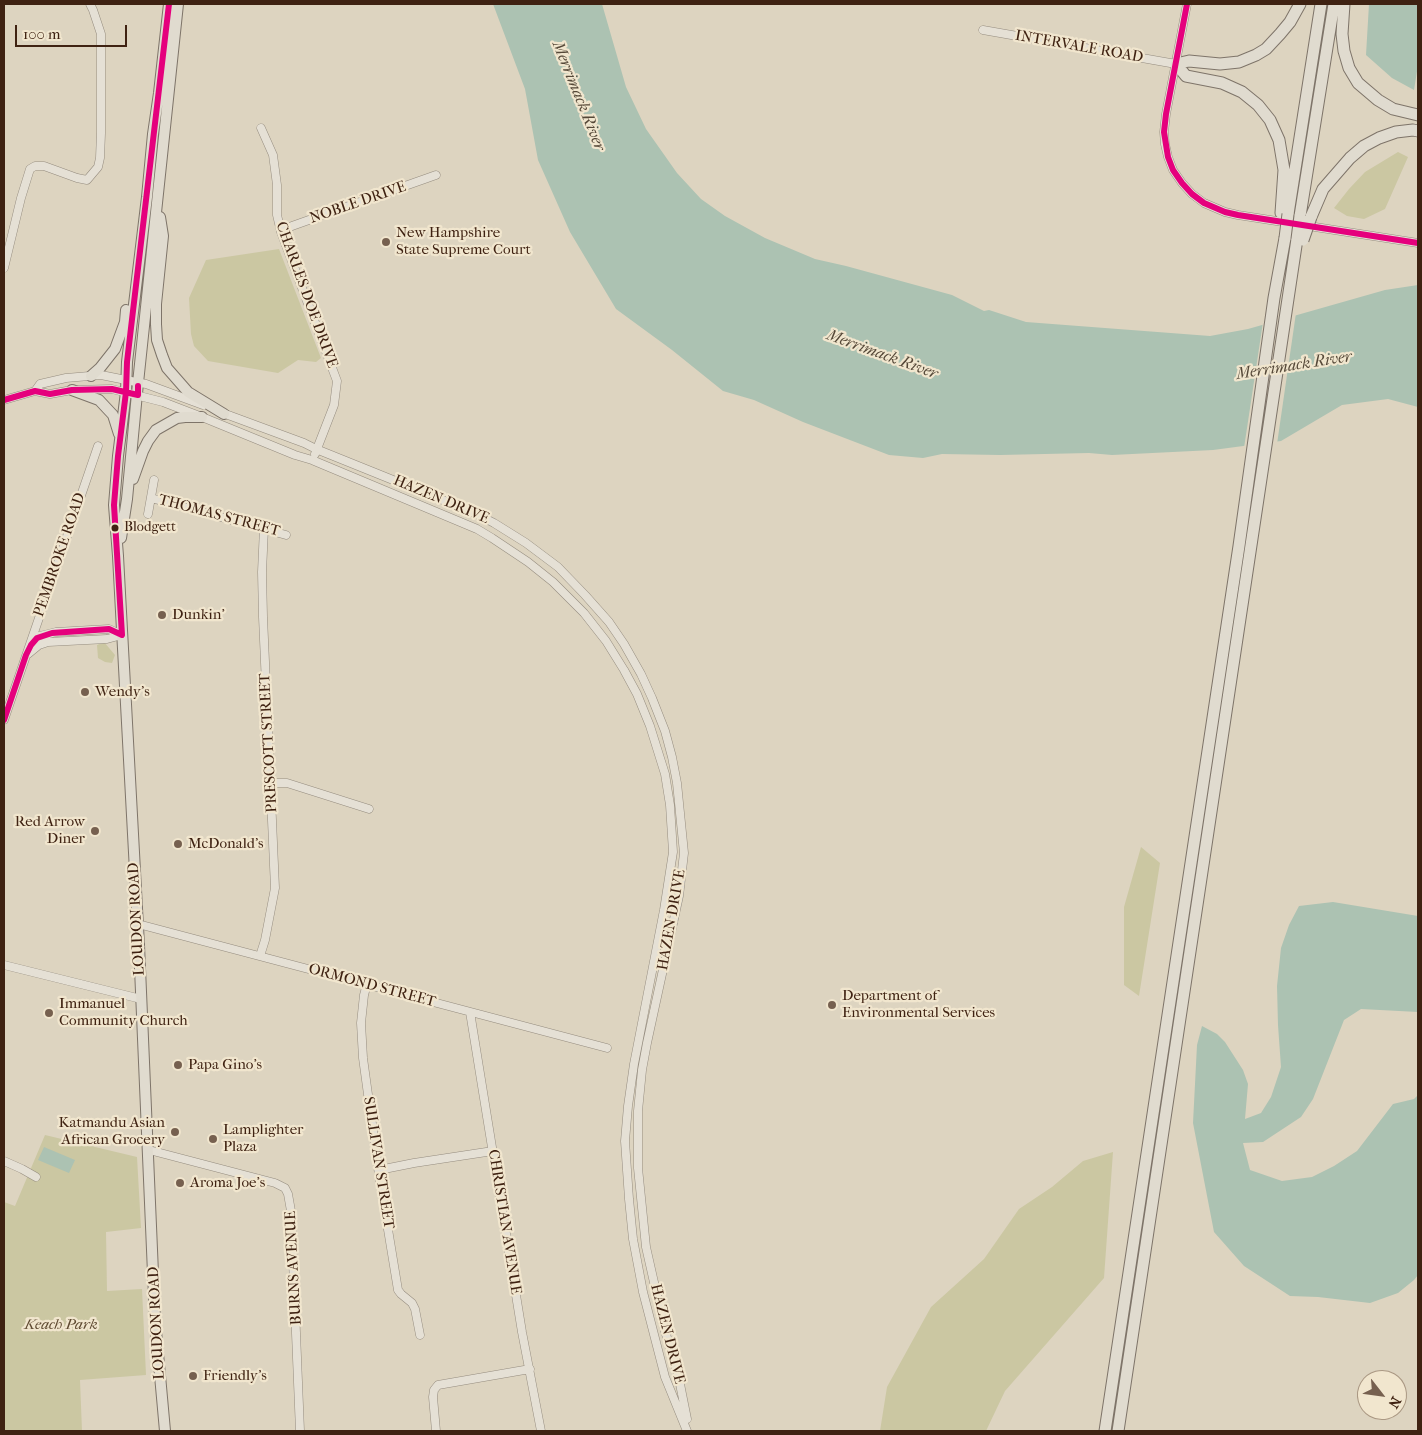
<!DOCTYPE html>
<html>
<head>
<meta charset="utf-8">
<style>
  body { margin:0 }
  #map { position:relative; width:1422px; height:1435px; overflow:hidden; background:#ddd4c0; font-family:"IM FELL French Canon",serif }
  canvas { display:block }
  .frame { position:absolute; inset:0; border:5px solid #3f2212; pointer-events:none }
  .north { position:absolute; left:1357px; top:1370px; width:50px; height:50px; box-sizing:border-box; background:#f1e6ce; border:1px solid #aa9883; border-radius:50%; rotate:120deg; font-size:14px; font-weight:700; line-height:20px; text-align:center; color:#3f2212 }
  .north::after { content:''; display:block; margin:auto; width:18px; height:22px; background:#76604f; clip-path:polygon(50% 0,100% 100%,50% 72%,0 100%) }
  .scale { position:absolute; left:15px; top:25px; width:112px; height:22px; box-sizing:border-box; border:2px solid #3f2212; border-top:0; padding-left:6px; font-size:15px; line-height:18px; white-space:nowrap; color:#3f2212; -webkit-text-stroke:4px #f1e6ce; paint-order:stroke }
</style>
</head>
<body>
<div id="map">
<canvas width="1422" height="1435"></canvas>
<div class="frame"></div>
<div class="north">N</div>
<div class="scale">100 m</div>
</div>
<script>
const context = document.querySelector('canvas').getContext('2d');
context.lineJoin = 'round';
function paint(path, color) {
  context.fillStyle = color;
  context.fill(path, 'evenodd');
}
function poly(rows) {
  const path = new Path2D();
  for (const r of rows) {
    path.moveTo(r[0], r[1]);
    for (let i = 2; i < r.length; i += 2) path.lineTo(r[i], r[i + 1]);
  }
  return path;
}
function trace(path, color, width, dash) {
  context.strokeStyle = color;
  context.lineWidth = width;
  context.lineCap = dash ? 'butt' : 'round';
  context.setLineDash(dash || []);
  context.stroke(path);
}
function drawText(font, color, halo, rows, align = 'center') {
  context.font = font + ' "IM FELL French Canon",serif';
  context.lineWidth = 4.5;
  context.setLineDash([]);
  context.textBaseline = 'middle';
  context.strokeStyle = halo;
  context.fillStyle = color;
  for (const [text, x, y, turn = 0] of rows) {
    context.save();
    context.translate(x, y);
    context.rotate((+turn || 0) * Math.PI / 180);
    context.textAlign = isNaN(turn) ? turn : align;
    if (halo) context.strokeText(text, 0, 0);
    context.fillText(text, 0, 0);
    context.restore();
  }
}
const green = poly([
  [1398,152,1408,157,1385,209,1364,219,1347,216,1334,208,1349,189,1365,172],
  [279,249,321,358,316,362,298,360,278,373,208,361,194,346,191,334,189,298,206,260],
  [104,642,115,655,112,663,105,662,98,658,97,645],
  [1141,847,1160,863,1139,996,1124,985,1124,907],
  [45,1135,137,1157,141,1228,106,1232,107,1291,142,1289,146,1375,80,1380,82,1431,4,1431,4,1202,15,1206],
  [1113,1152,1104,1278,1005,1391,986,1431,880,1431,887,1387,931,1307,984,1259,1019,1209,1052,1187,1083,1161]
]);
const water = poly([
  [493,4,602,4,626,87,646,129,677,173,701,199,725,216,765,238,815,259,846,266,952,295,984,311,989,310,1026,322,1210,336,1248,329,1385,290,1418,285,1418,407,1388,399,1342,405,1281,441,1213,450,1112,455,1089,453,1000,455,942,454,923,458,889,455,803,422,754,400,723,391,672,350,616,309,570,232,538,160,525,89],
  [1369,4,1418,4,1418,65,1414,90,1392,78,1366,55],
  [1333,902,1418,916,1418,1012,1361,1009,1344,1020,1313,1099,1301,1117,1263,1142,1243,1143,1250,1170,1282,1181,1312,1177,1334,1166,1357,1151,1393,1104,1414,1099,1418,1095,1418,1275,1414,1280,1398,1293,1370,1303,1318,1297,1290,1296,1244,1266,1214,1232,1193,1123,1197,1045,1202,1026,1217,1034,1225,1042,1243,1070,1248,1084,1245,1119,1261,1113,1271,1097,1281,1067,1278,1025,1277,986,1281,948,1289,925,1299,906],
  [44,1147,75,1160,69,1173,38,1160]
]);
const pier = poly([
  [1296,313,1277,444,1244,448,1263,322]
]);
const minor = poly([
  [1187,4,1166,114,1164,132,1165,144,1168,157,1173,170,1182,183,1192,194,1204,203,1225,212,1238,215,1418,243],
  [983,30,1176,64],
  [261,128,273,155,277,185,277,215,281,232,337,381,334,405,315,454],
  [281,232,292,226,436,175],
  [4,268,21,198,30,169,35,166,44,166,77,178,87,180,98,167,100,158,101,133,101,34,93,10,90,4],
  [35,391,40,384,66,378,101,375,146,384,203,405],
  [4,400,35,391,50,394,72,390,112,389,163,402,202,417,295,455,312,460,477,529,492,538,528,562,553,582,584,613,606,641,624,670,637,694,650,726,665,774,670,805,673,852,664,910,634,1064,628,1106,625,1141,629,1199,633,1239,643,1292,665,1377,687,1431],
  [220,412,304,443,316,449,470,511,494,523,526,543,558,567,585,595,609,622,624,644,641,674,652,698,665,731,672,757,677,783,684,853,679,896,647,1043,642,1070,638,1111,638,1168,646,1247,665,1331,678,1374,687,1419],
  [151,498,286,535],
  [148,514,154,480],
  [31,644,40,636,56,632,109,629,122,635],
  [28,654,39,645,48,642,107,639,122,635],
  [4,720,98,446],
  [271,783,287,783,369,809],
  [138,924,607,1048],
  [260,956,265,940,275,888,263,617,262,572,264,528],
  [4,965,141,999],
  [367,984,364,995,361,1023,363,1058,379,1175,398,1290,401,1294,412,1303,415,1309,420,1335],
  [470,1012,522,1332,541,1431],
  [149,1150,275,1183,285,1188,288,1194,291,1211,300,1431],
  [4,1161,22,1169,36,1177],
  [379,1170,414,1163,493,1151],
  [436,1431,433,1397,434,1390,438,1385,530,1369]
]);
const major = poly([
  [160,217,163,236,156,304,156,324,157,340,162,355,167,368,188,392,224,414],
  [91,376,100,368,115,349,125,322,126,310],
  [72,390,99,400,113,415,119,434],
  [133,479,143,451,148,441,156,430,177,418,185,417,202,417],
  [121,538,127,499,138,383,178,4],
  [165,1431,155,1320,139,945,118,556,114,505,118,456,126,392,127,362,147,197,153,134,159,93,169,4]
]);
const highway = poly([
  [1344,4,1342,34,1344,51,1349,68,1358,83,1378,100,1393,109,1418,115],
  [1281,213,1284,170,1279,140,1270,120,1258,105,1242,92,1222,83,1186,76,1176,64,1189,61,1220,64,1239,62,1256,55,1266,49,1280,34,1290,22,1300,4],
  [1288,214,1321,4],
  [1300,216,1334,4],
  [1311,217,1323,189,1350,158,1364,146,1379,138,1396,132,1413,130,1418,131],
  [1105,1431,1239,546,1274,298,1285,238],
  [1118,1431,1297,239]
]);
const highwayBridge = poly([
  [1285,238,1288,214],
  [1297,239,1300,216],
  [1303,240,1311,217]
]);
const bus1 = poly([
  [1187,4,1166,114,1164,132,1168,157,1173,170,1182,183,1192,194,1204,203,1225,212,1238,215,1418,243],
  [4,400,35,391,50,394,72,390,112,389,138,395,138,386],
  [4,720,26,655,31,645,37,638,52,633,109,629,122,635,114,505,118,456,126,392,127,362,169,4]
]);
const markers = [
  [386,242,5,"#76604f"],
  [115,528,4.5,"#3f2212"],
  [162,615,5,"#76604f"],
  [85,692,5,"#76604f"],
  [95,831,5,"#76604f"],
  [178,844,5,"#76604f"],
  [832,1005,5,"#76604f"],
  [49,1013,5,"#76604f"],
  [178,1065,5,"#76604f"],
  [175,1132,5,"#76604f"],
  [213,1139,5,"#76604f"],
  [180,1183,5,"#76604f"],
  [193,1376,5,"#76604f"]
];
const busNames = [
  ["Blodgett",124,528]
];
const streetNames = [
  ["INTERVALE ROAD",1079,47,10],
  ["NOBLE DRIVE",358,203,-19],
  ["CHARLES DOE DRIVE",306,295,70],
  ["HAZEN DRIVE",441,500,23],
  ["THOMAS STREET",219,516,15],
  ["PEMBROKE ROAD",60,555,-71],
  ["PRESCOTT STREET",269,743,-93],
  ["LOUDON ROAD",137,919,-93],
  ["HAZEN DRIVE",672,920,-80],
  ["ORMOND STREET",372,986,15],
  ["SULLIVAN STREET",378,1163,81],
  ["CHRISTIAN AVENUE",504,1222,81],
  ["BURNS AVENUE",294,1268,-93],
  ["LOUDON ROAD",157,1323,-93],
  ["HAZEN DRIVE",667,1334,76]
];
const poiNames = [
  ["New Hampshire",396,233],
  ["State Supreme Court",396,250],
  ["Dunkin'",172,615],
  ["Wendy's",95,692],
  ["Red Arrow",85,822,"right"],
  ["Diner",85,839,"right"],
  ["McDonald's",188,844],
  ["Department of",842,996],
  ["Environmental Services",842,1013],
  ["Immanuel",59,1004],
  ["Community Church",59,1021],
  ["Papa Gino's",188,1065],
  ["Katmandu Asian",165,1123,"right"],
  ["African Grocery",165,1140,"right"],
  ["Lamplighter",223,1130],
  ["Plaza",223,1147],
  ["Aroma Joe's",190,1183],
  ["Friendly's",203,1376]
];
const parkNames = [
  ["Keach Park",61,1325]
];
const waterNames = [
  ["Merrimack River",578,96,68],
  ["Merrimack River",882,355,20],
  ["Merrimack River",1294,366,-9]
];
paint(green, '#cbc7a2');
paint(water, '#acc2b2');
paint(pier, '#ddd4c0');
trace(minor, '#958c7f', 9);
trace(major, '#7e7469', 12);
trace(highway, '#7e7469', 13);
trace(minor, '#e5e0d5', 8);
trace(major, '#e0dbcf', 10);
trace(highway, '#e0dbcf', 11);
trace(highwayBridge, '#7e7469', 13, []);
trace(highwayBridge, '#e0dbcf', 11);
trace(bus1, '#e5007d', 6);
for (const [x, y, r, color] of markers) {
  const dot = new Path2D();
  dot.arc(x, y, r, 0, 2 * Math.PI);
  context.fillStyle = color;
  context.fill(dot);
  trace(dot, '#f1e6ce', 2);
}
drawText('14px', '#3f2212', '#f1e6ce', busNames, 'left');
drawText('15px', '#3f2212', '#f1e6ce', streetNames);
drawText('15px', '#3f2212', '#f1e6ce', poiNames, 'left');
drawText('italic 15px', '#5e4930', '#f1e6ce', parkNames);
drawText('italic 16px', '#554838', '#f1e6ce', waterNames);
</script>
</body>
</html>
